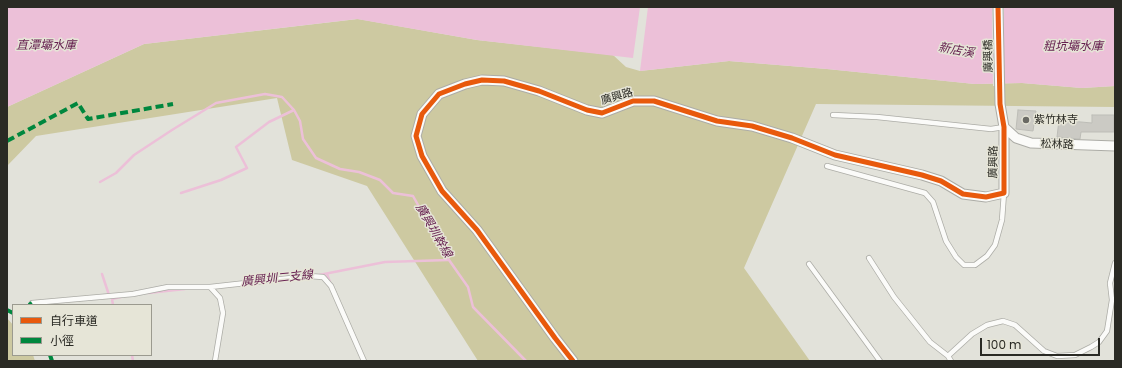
<!DOCTYPE html>
<html>
<head>
<meta charset="utf-8">
<style>
  body { margin:0 }
  #map { position:relative; width:1122px; height:368px; overflow:hidden; background:#e2e2da; font-family:Poppins,"Noto Sans TC",sans-serif }
  canvas { display:block }
  .frame { position:absolute; inset:0; border:8px solid #2a2a24; pointer-events:none }
  .legend { position:absolute; left:12px; top:304px; width:140px; height:52px; box-sizing:border-box; background:#e6e5d7; border:1px solid #9b9a8f; margin:0; padding:5px 7px; list-style:none; font-size:12px; color:#2a2a24 }
  .legend li { display:flex; align-items:center; gap:8px; height:20px }
  .legend b { width:20px; border:1px solid #9b9a8f }
  .scale { position:absolute; left:980px; top:338px; width:120px; height:18px; box-sizing:border-box; border:2px solid #2a2a24; border-top:0; padding-left:5px; font-size:12px; line-height:14px; white-space:nowrap; color:#2a2a24; -webkit-text-stroke:3px #e6e5d7; paint-order:stroke }
</style>
</head>
<body>
<div id="map">
<canvas width="1122" height="368"></canvas>
<div class="frame"></div>
<ul class="legend">
<li><b style="height:5px;background:#e8590c"></b>自行車道</li>
<li><b style="height:5px;background:#00873e"></b>小徑</li>
</ul>
<div class="scale">100 m</div>
</div>
<script>
const context = document.querySelector('canvas').getContext('2d');
context.lineJoin = 'round';
function paint(path, color) {
  context.fillStyle = color;
  context.fill(path, 'evenodd');
}
function poly(rows) {
  const path = new Path2D();
  for (const r of rows) {
    path.moveTo(r[0], r[1]);
    for (let i = 2; i < r.length; i += 2) path.lineTo(r[i], r[i + 1]);
  }
  return path;
}
function trace(path, color, width, dash) {
  context.strokeStyle = color;
  context.lineWidth = width;
  context.lineCap = dash ? 'butt' : 'round';
  context.setLineDash(dash || []);
  context.stroke(path);
}
function drawText(font, color, halo, rows, align = 'center') {
  context.font = font + ' Poppins,"Noto Sans TC",sans-serif';
  context.lineWidth = 3;
  context.setLineDash([]);
  context.textBaseline = 'middle';
  context.strokeStyle = halo;
  context.fillStyle = color;
  for (const [text, x, y, turn = 0] of rows) {
    context.save();
    context.translate(x, y);
    context.rotate((+turn || 0) * Math.PI / 180);
    context.textAlign = isNaN(turn) ? turn : align;
    if (halo) context.strokeText(text, 0, 0);
    context.fillText(text, 0, 0);
    context.restore();
  }
}
const forest = poly([
  [358,19,477,40,613,55,626,67,640,71,729,61,827,69,975,84,1022,83,1082,88,1115,86,1115,107,816,104,744,268,810,361,478,361,367,186,292,160,277,98,36,136,7,166,7,107,144,44],
  [7,318,13,325,13,355,33,355,35,361,7,361]
]);
const water = poly([
  [7,7,640,7,633,58,477,40,357,19,144,44,7,107],
  [648,7,1115,7,1115,86,1082,88,1022,83,975,84,827,69,729,61,640,71]
]);
const pier = poly([
  [992,7,1004,7,1003,86,993,86]
]);
const stream = poly([
  [100,182,116,173,134,155,172,130,216,103,265,94,282,97,294,110,300,121,303,139,316,158,340,169,359,172,380,180,393,193,413,196,449,260,468,287,473,307,526,361],
  [181,193,221,180,247,168,236,147,269,122,294,110],
  [102,274,109,295],
  [327,274,331,285],
  [319,275,385,262,448,260],
  [148,293,185,289],
  [113,305,112,299,121,297],
  [132,355,133,361]
]);
const building = poly([
  [1018,110,1036,111,1033,131,1016,129,1018,110],
  [1092,115,1114,115,1114,132,1081,132,1080,139,1057,137,1059,120,1092,123,1092,115]
]);
const service = poly([
  [833,115,877,117,991,129,1004,127],
  [827,166,925,193,933,202,946,241,956,257,964,265,975,265,987,256,995,245,1002,220,1004,193],
  [869,258,894,297,930,342,948,356],
  [809,264,880,361],
  [210,287,309,276,323,277,331,286,364,361],
  [32,303,133,294,168,287,210,287,220,298,223,313,215,361],
  [951,361,948,356,972,334,987,325,1003,321,1015,325,1044,351,1057,356,1075,355,1091,347,1099,342,1107,331,1112,300,1110,283,1115,263]
]);
const minor = poly([
  [1004,127,1016,138,1031,143,1115,146],
  [573,361,555,338,477,230,442,191,422,156,416,136,422,114,439,94,465,84,482,80,504,81,539,91,587,110,602,113,633,101,654,101,717,121,752,126,792,138,835,155,922,175,941,181,963,194,986,197,1004,193,1004,127,1000,104,998,7]
]);
const quiet = poly([
  [7,141,78,103,88,119,173,104],
  [29,305,32,303],
  [7,310,13,313],
  [50,355,52,361]
]);
const cycleway = poly([
  [573,361,555,338,477,230,442,191,422,156,416,136,422,114,439,94,465,84,482,80,504,81,539,91,587,110,602,113,633,101,654,101,717,121,752,126,792,138,835,155,922,175,941,181,963,194,986,197,1004,193,1004,127,1000,104,998,7]
]);
const markers = [
  [1026,120,4,"#6a6a64"]
];
const streetNames = [
  ["廣興橋",989,56,-91],
  ["廣興路",617,97,-16],
  ["松林路",1057,145,2],
  ["廣興路",994,162,-89]
];
const poiNames = [
  ["紫竹林寺",1034,120]
];
const waterNames = [
  ["直潭壩水庫",46,46],
  ["粗坑壩水庫",1073,47],
  ["新店溪",956,51,10],
  ["廣興圳幹線",433,231,60],
  ["廣興圳二支線",277,279,-6]
];
paint(forest, '#cdc9a1');
paint(water, '#ecc0d8');
paint(pier, '#e2e2da');
trace(stream, '#ecc0d8', 2.5);
paint(building, '#cbcac4');
trace(building, '#bdbdb7', 1);
trace(service, '#acaca6', 6);
trace(minor, '#acaca6', 11);
trace(service, '#fbfbf9', 4.5);
trace(minor, '#fbfbf9', 9);
trace(quiet, '#00873e', 4, [8, 4]);
trace(cycleway, '#e8590c', 5);
for (const [x, y, r, color] of markers) {
  const dot = new Path2D();
  dot.arc(x, y, r, 0, 2 * Math.PI);
  context.fillStyle = color;
  context.fill(dot);
  trace(dot, '#e6e5d7', 1.5);
}
drawText('11px', '#2a2a24', '#e6e5d7', streetNames);
drawText('11px', '#2a2a24', '#e6e5d7', poiNames, 'left');
drawText('italic 12px', '#662050', '#e6e5d7', waterNames);
</script>
</body>
</html>
